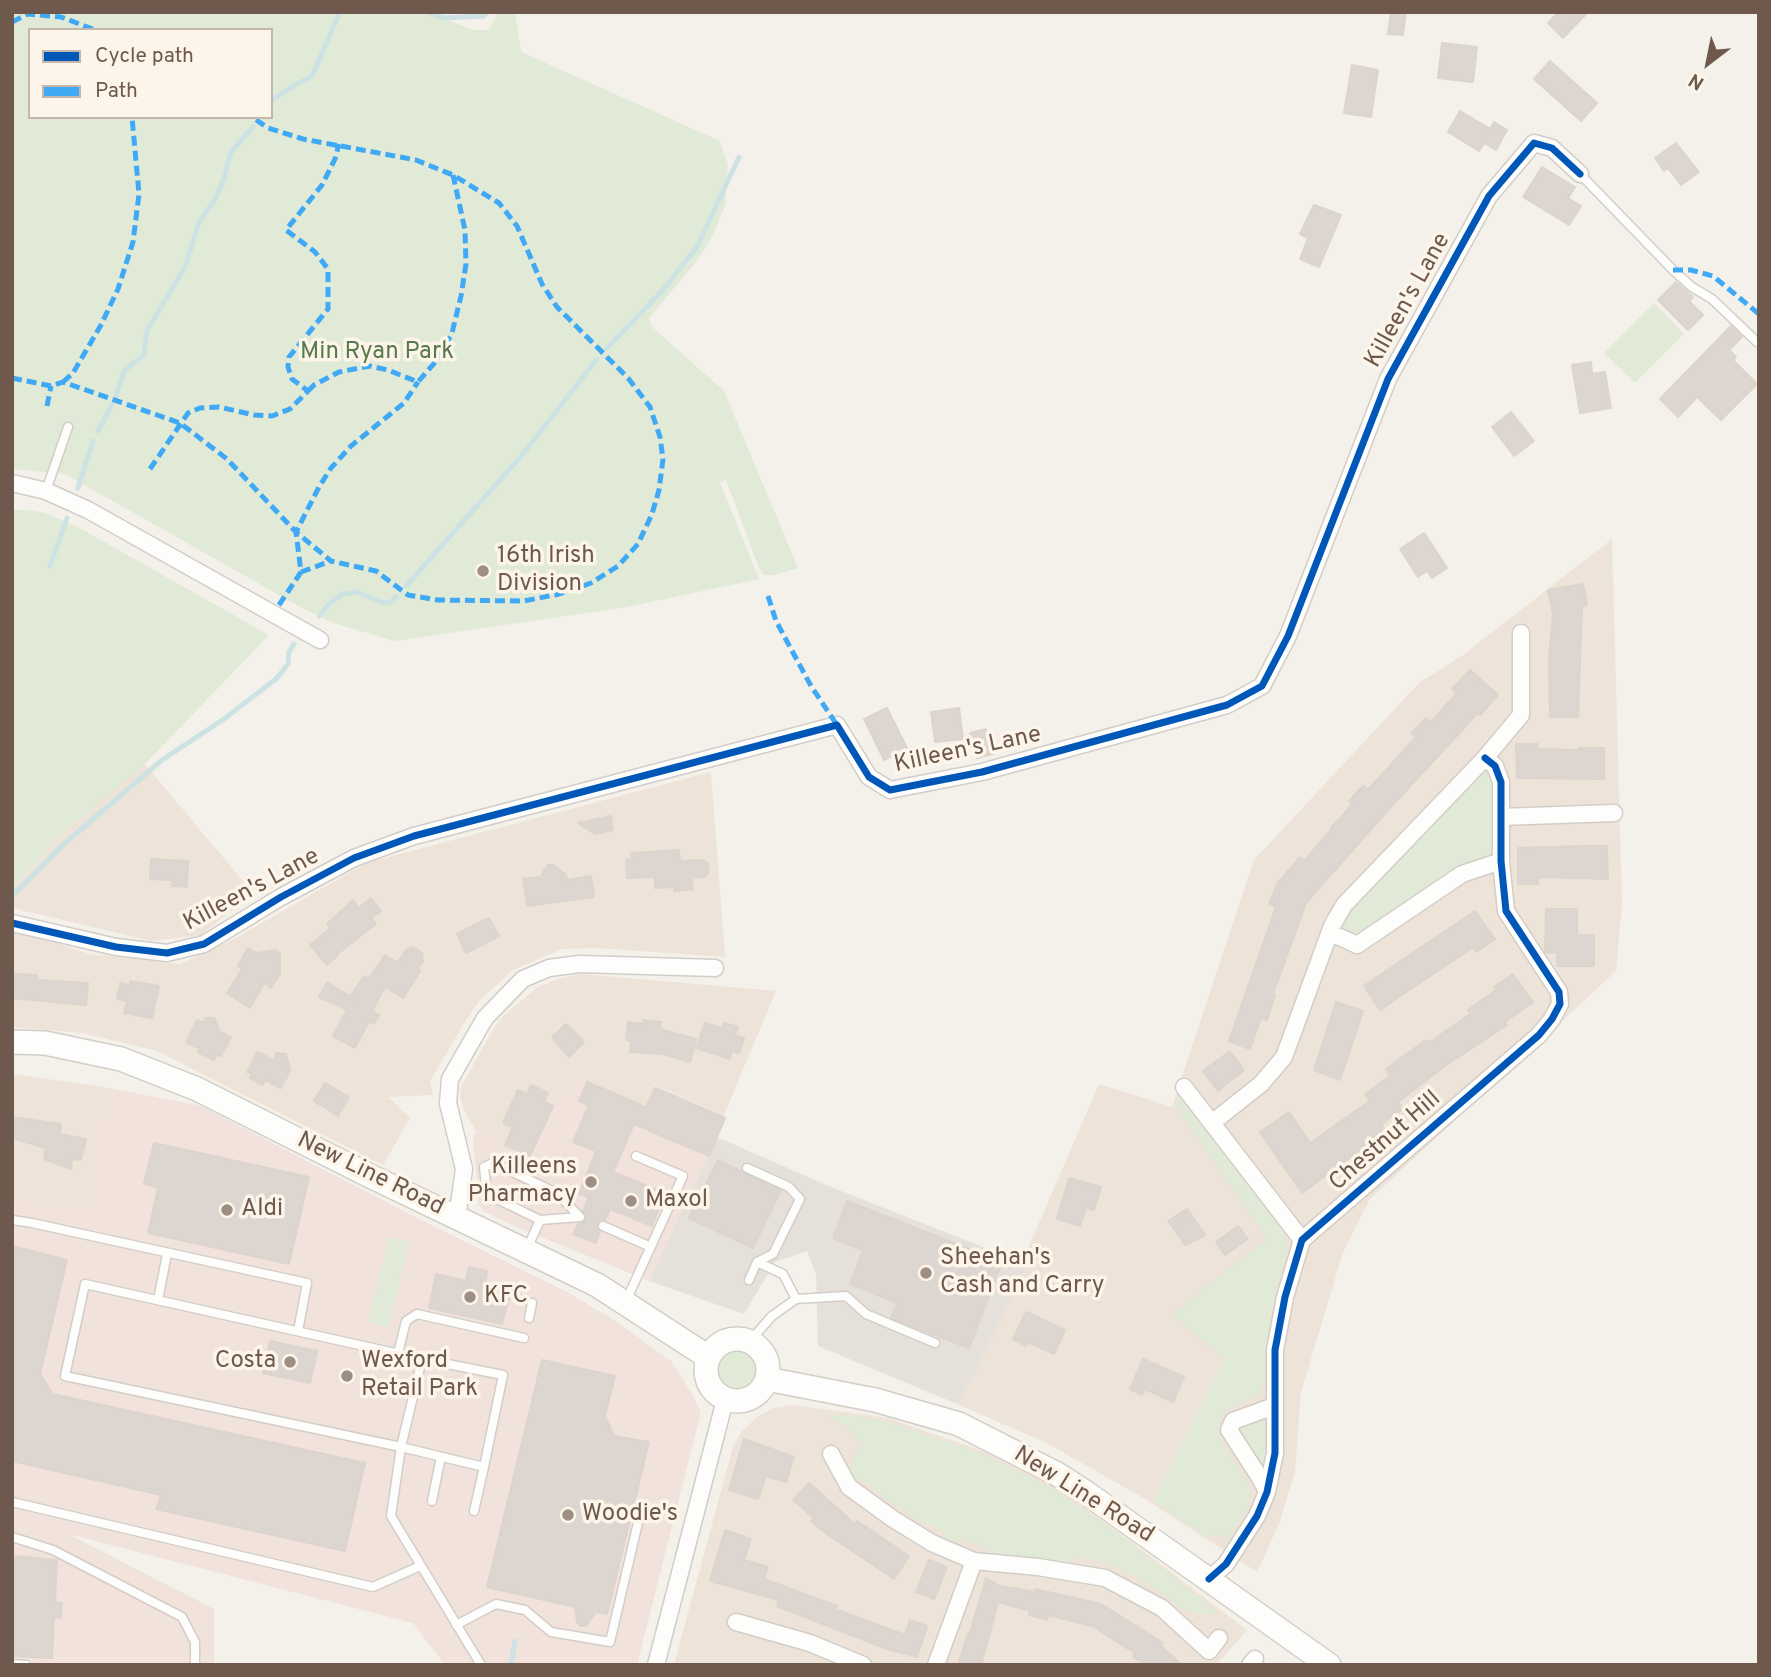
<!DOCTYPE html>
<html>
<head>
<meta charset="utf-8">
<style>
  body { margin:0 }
  #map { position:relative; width:1771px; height:1677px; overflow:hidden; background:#f4f0ea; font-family:Overpass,sans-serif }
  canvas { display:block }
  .frame { position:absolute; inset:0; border:14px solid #6f594d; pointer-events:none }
  .legend { position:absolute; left:28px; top:28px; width:245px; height:91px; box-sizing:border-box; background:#fdf5ea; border:2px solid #c4b7ab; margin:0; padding:9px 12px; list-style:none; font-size:21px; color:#6f594d }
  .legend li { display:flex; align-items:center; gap:14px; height:35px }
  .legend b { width:35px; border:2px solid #c4b7ab }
  .north { position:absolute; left:1673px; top:28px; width:70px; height:70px; -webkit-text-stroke:5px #fdf5ea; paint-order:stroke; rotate:212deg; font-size:19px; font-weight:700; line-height:28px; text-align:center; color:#6f594d }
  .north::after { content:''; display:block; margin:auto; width:24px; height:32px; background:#6f594d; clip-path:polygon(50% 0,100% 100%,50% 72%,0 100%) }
</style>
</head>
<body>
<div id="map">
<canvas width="1771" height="1677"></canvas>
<div class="frame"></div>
<ul class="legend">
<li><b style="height:9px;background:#0057b8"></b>Cycle path</li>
<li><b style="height:9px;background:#3fa9f5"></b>Path</li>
</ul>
<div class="north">N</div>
</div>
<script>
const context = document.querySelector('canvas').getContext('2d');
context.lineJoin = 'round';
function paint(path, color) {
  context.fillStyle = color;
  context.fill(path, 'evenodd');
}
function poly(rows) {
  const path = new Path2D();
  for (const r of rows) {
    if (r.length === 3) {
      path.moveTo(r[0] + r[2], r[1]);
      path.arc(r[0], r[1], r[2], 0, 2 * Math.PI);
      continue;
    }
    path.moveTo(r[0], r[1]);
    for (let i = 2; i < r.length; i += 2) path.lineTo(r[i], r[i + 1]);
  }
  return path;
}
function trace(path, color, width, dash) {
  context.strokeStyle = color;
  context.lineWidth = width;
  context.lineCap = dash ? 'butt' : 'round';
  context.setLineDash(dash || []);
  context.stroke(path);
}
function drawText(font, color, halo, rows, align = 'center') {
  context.font = font + ' Overpass,sans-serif';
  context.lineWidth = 7;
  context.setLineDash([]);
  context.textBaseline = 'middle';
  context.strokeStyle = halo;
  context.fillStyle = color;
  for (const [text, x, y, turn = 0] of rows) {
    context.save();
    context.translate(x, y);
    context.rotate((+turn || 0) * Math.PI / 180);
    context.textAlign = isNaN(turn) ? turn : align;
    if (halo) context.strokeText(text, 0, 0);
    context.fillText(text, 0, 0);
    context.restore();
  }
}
const residential = poly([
  [1612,539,1622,905,1616,971,1370,1199,1342,1255,1301,1392,1295,1471,1279,1524,1257,1572,1147,1500,1047,1443,957,1404,976,1372,1025,1264,1022,1262,1099,1084,1172,1107,1254,860,1419,683,1463,655],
  [144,763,253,893,201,935,152,941,12,908,12,888,64,832],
  [711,772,725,957,597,948,562,949,513,970,480,1000,466,1020,430,1081,433,1095,388,1097,410,1118,383,1165,157,1051,83,1033,12,1027,12,934,27,933,89,954,180,964,236,938,366,863],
  [580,974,776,991,724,1115,653,1084,642,1106,572,1075,562,1098,530,1156,476,1131,464,1110,460,1095,461,1087,494,1028,503,1016,538,987,557,979],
  [12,1074,104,1087,89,1210,12,1200],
  [793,1405,887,1418,980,1450,1056,1488,1126,1538,1247,1630,1216,1665,674,1665,733,1447,742,1431,757,1417,774,1408]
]);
const commercial = poly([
  [572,1075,642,1106,652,1084,724,1115,717,1137,649,1281,512,1225,483,1211,479,1205,473,1138,476,1131,530,1156,562,1098],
  [104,1087,201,1106,415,1217,567,1292,614,1320,671,1361,691,1392,701,1412,637,1665,445,1665,413,1623,68,1534,214,1609,214,1665,12,1665,12,1200,89,1210]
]);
const industrial = poly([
  [717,1137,831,1187,1026,1264,976,1372,957,1404,818,1346,816,1274,807,1251,775,1262,744,1314,649,1281]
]);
const green = poly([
  [12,12,427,12,473,30,488,30,499,12,515,12,521,52,720,141,728,165,725,206,712,237,695,263,649,318,652,327,724,391,798,568,774,575,764,575,759,568,726,480,720,483,759,579,627,607,395,641,333,623,302,608,65,474,12,469],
  [30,30,271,30,271,117,30,117],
  [1654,303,1684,334,1635,383,1604,353],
  [12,510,27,510,45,513,76,526,269,635,145,764,64,832,12,888],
  [1484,773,1493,780,1495,849,1492,857,1361,934,1354,935,1348,932,1343,920,1348,911,1475,777],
  [1180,1094,1284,1231,1288,1244,1269,1320,1266,1385,1262,1385,1259,1396,1238,1404,1224,1413,1217,1427,1220,1441,1245,1477,1250,1490,1249,1502,1246,1511,1227,1540,1217,1534,1209,1538,1153,1501,1224,1359,1172,1314,1267,1239,1175,1105],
  [389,1237,409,1241,389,1327,368,1322],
  [738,1371,21],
  [826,1415,854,1416,887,1422,978,1452,1055,1490,1126,1539,1217,1612,1211,1616,1183,1609,1144,1581,1109,1563,1074,1556,1072,1562,988,1553,988,1547,959,1539,955,1544,944,1539,946,1533,918,1519,915,1525,911,1523,914,1517,888,1500,884,1505,880,1502,884,1496,860,1478,855,1482,850,1469,855,1456,863,1446,845,1425,839,1424],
  [1261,1422,1266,1425,1267,1434,1267,1452,1262,1469,1241,1439,1241,1430,1245,1425]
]);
const stream = poly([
  [426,12,444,18,484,16,487,12],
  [271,101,290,88,312,76,340,12],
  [607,348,662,291,697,247,739,157],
  [116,397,124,371,144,355,147,330,185,267,199,222,214,201,223,181,231,152,253,127],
  [98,431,112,405],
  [78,488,93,441],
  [50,566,67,518],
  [406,586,523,454,597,359],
  [319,616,330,603,342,594,356,592,385,603,391,602,396,597],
  [12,896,65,843,162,760,224,719,276,679,288,664,289,652,294,644],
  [511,1665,515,1641]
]);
const building = poly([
  [1391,12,1406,12,1403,35,1388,34,1391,12],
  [1559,12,1588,12,1563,38,1548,23,1559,12],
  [1442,43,1477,47,1473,82,1438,78,1442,43],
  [1550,61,1597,103,1581,121,1534,79,1550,61],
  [1352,65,1378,70,1371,117,1344,113,1352,65],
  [1460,111,1490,129,1494,122,1507,130,1496,150,1484,143,1479,151,1448,132,1460,111],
  [1676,143,1699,172,1681,185,1668,168,1664,171,1655,158,1676,143],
  [1542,167,1575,187,1568,198,1581,206,1569,225,1523,197,1542,167],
  [1314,205,1341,215,1319,267,1300,259,1308,238,1300,234,1314,205],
  [1676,282,1693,297,1689,301,1703,315,1688,330,1658,300,1676,282],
  [1731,326,1742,337,1729,350,1736,357,1733,360,1757,384,1721,420,1697,397,1678,417,1660,399,1731,326],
  [1591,362,1592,374,1605,372,1611,408,1580,413,1572,365,1591,362],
  [1511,412,1534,441,1514,456,1492,427,1511,412],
  [1424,533,1447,568,1432,578,1427,571,1418,577,1400,549,1424,533],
  [1583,584,1587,605,1582,606,1578,717,1550,717,1549,657,1553,614,1548,590,1583,584],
  [1470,670,1498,695,1480,715,1478,713,1388,810,1306,903,1273,994,1275,995,1267,1020,1261,1018,1250,1049,1229,1041,1276,907,1269,904,1278,883,1300,857,1305,860,1332,829,1331,828,1352,805,1349,801,1363,786,1368,790,1416,737,1412,733,1426,718,1431,722,1457,693,1452,689,1470,670],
  [887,708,907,748,884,760,864,719,887,708],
  [959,708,963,739,935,742,931,712,959,708],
  [986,729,993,754,977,758,970,733,986,729],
  [1516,744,1538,744,1538,749,1579,750,1579,748,1604,748,1604,779,1517,778,1516,744],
  [611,816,613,830,595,834,578,823,611,816],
  [1587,846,1607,846,1608,879,1538,877,1538,884,1518,884,1518,848,1587,846],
  [679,850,680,861,702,860,709,864,708,873,704,877,692,878,693,889,674,891,674,887,655,888,655,877,627,878,626,860,632,859,631,853,679,850],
  [151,859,188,861,187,887,172,886,172,880,150,879,151,859],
  [548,865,554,865,566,875,567,880,591,876,594,897,527,906,523,879,540,877,548,865],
  [371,898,381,911,371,918,376,924,336,955,337,956,327,965,310,945,330,928,327,924,353,900,359,908,371,898],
  [1546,909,1577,909,1577,935,1594,935,1594,966,1557,966,1557,953,1545,952,1546,909],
  [1475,911,1495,939,1476,952,1473,947,1380,1010,1364,986,1475,911],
  [489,918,499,936,466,953,457,934,489,918],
  [413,947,422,953,423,962,418,968,420,971,403,998,385,987,372,1011,379,1015,374,1024,369,1021,355,1048,333,1036,347,1010,319,997,327,982,356,1000,351,995,364,976,369,979,385,955,398,963,406,950,413,947],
  [248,948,257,953,275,950,280,953,280,974,271,988,264,983,250,1008,227,993,242,969,238,966,248,948],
  [12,974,37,975,37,980,88,983,86,1005,12,998,12,974],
  [1513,974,1533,1002,1505,1022,1507,1025,1445,1066,1398,1102,1403,1109,1381,1124,1386,1131,1302,1193,1260,1132,1289,1112,1310,1143,1370,1101,1365,1094,1390,1076,1386,1069,1426,1040,1429,1043,1471,1013,1468,1010,1496,990,1494,987,1513,974],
  [130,981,159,986,152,1018,124,1013,127,1001,117,999,120,983,130,985,130,981],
  [1336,1002,1363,1011,1340,1080,1314,1070,1336,1002],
  [206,1018,214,1018,220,1032,231,1037,221,1056,217,1054,214,1060,198,1052,200,1049,186,1042,197,1020,203,1023,206,1018],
  [643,1020,661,1022,660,1029,696,1039,690,1062,663,1054,630,1052,631,1041,626,1040,628,1022,643,1024,643,1020],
  [705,1023,722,1028,724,1023,738,1027,735,1035,744,1038,739,1053,732,1051,730,1059,696,1048,705,1023],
  [566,1024,584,1042,569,1057,552,1037,566,1024],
  [1230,1051,1244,1070,1218,1091,1203,1071,1230,1051],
  [257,1052,273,1060,277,1053,286,1054,290,1071,281,1088,265,1080,263,1085,250,1078,252,1074,247,1072,257,1052],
  [587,1082,646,1107,655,1088,725,1118,709,1156,634,1124,613,1172,665,1193,652,1226,610,1209,605,1220,600,1220,597,1224,600,1232,596,1243,573,1234,578,1224,583,1223,586,1219,583,1211,589,1197,579,1194,596,1151,573,1142,589,1105,579,1101,587,1082],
  [325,1083,349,1097,338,1116,314,1101,325,1083],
  [531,1085,548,1093,544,1102,553,1106,530,1156,505,1145,513,1127,503,1123,518,1090,527,1094,531,1085],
  [12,1117,61,1124,60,1134,86,1139,81,1160,72,1159,71,1169,44,1159,46,1148,12,1138,12,1117],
  [154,1143,309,1177,289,1264,148,1233,158,1188,144,1183,154,1143],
  [718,1160,781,1190,753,1248,689,1218,718,1160],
  [1069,1178,1101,1187,1094,1210,1086,1208,1080,1226,1057,1219,1069,1178],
  [847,1201,1002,1262,969,1348,891,1318,897,1303,850,1284,863,1250,833,1238,847,1201],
  [1187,1209,1205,1235,1185,1245,1168,1221,1187,1209],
  [1238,1226,1248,1239,1225,1255,1216,1242,1238,1226],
  [12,1246,67,1260,40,1374,53,1394,365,1463,345,1551,156,1509,161,1495,12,1461,12,1246],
  [469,1267,487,1271,485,1285,511,1291,502,1324,429,1308,436,1274,466,1281,469,1267],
  [1026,1312,1065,1330,1054,1354,1028,1342,1026,1346,1013,1339,1026,1312],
  [270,1341,317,1351,310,1383,263,1373,270,1341],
  [1143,1359,1184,1377,1173,1402,1145,1389,1142,1395,1130,1389,1143,1359],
  [542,1360,615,1376,605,1416,614,1436,649,1442,607,1614,596,1612,586,1626,581,1626,577,1622,575,1607,487,1587,542,1360],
  [744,1439,794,1457,786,1482,766,1476,758,1499,729,1490,744,1439],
  [809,1483,855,1524,857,1521,909,1556,894,1579,824,1532,811,1521,814,1518,793,1500,809,1483],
  [725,1530,751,1539,744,1560,768,1567,764,1579,837,1606,835,1609,905,1635,910,1620,927,1626,917,1657,884,1648,777,1606,779,1600,710,1581,725,1530],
  [12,1556,57,1560,55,1602,62,1603,61,1618,54,1617,52,1658,12,1656,12,1556],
  [929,1560,947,1567,934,1599,916,1592,929,1560],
  [986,1578,1000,1586,1035,1592,1035,1589,1101,1604,1163,1643,1161,1646,1182,1665,1146,1665,1133,1657,1135,1653,1092,1626,1048,1615,1047,1620,1029,1615,1030,1611,998,1602,981,1665,958,1665,968,1633,970,1633,986,1578]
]);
const service = poly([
  [1580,174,1673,270,1692,287,1712,299,1757,342],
  [46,491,68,427],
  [493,1163,557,1193,580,1217,540,1220,487,1194,484,1167,493,1163],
  [747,1168,789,1187,800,1199,773,1254,757,1262],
  [12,1220,32,1223,307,1283,298,1331],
  [603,1226,651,1247],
  [527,1249,540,1220],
  [749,1280,757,1262,783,1274,796,1299],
  [158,1300,167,1254],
  [626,1301,683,1176,636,1156],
  [529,1318,532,1303],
  [750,1341,772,1316,796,1299,846,1296,866,1314,935,1343],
  [398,1353,406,1321,417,1314,524,1338],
  [422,1359,503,1375,484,1467,401,1447,65,1376,85,1284,422,1359,401,1447,391,1516,481,1665],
  [432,1501,441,1457],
  [12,1502,373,1587,420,1566],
  [474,1511,484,1467],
  [12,1537,53,1550,182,1617,195,1642,195,1665],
  [456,1625,496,1604,525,1610,551,1632,610,1642,641,1510],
  [12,1664,26,1665]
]);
const minor = poly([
  [12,483,46,491,88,510,320,640],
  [1501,817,1614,813],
  [12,923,116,947,167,953,204,944,281,897,354,858,414,836,837,725,869,777,890,790,982,772,1227,705,1262,686,1288,636,1388,379,1489,196,1534,143,1552,148,1580,174],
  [1329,935,1340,937,1357,945,1462,874,1501,861],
  [1184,1087,1302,1240],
  [1213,1122,1261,1084,1284,1057,1332,926,1344,905,1485,758,1521,715,1521,633],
  [457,1218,464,1169,448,1103,450,1079,485,1018,523,979,549,968,579,964,715,968],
  [831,1454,849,1487,893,1519,932,1543,974,1561,1038,1567,1105,1578,1162,1608,1209,1651,1219,1638],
  [1267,1492,1260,1478,1229,1430,1233,1421,1274,1406],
  [1209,1579,1226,1564,1257,1516,1267,1492,1275,1453,1275,1350,1285,1297,1302,1240,1539,1035,1552,1019,1560,1004,1559,992,1506,911,1501,861,1501,782,1495,766,1485,758],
  [736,1622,810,1643,863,1665],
  [656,1665,725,1400],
  [936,1665,974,1561],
  [1250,1665,1255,1659]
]);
const secondary = poly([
  [12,1042,45,1043,121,1059,197,1089,366,1174,597,1285,708,1357],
  [737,1370,31],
  [767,1379,875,1400,959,1424,1057,1474,1085,1492,1329,1665]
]);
const quiet = poly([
  [12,22,28,14,61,17,95,30],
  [1673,270,1691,270,1713,276,1759,314],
  [12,378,51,386,63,382,180,423,227,459,296,532,331,561,376,571,408,595,438,600,524,601,559,594,591,583,618,566,638,544,652,514,659,490,663,459,660,437,650,407,628,378,557,307,542,284,517,226,499,203,453,175,416,160,303,139,268,128,252,117],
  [63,382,73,373,101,325,118,289,133,242,139,194,132,117],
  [308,391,314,385,339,372,370,366,388,370,418,382,437,360,452,333,461,296,466,264,465,230,453,175],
  [47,406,51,386],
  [150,469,188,413,200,408,219,407,254,415,272,416,290,409,308,391,292,379,288,367,289,357,328,309,328,269,315,252,286,230,322,185,335,159,339,144],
  [301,572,331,561],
  [768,596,776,621,811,686,837,725],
  [279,605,301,572,296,532,319,487,331,468,351,446,404,403,418,382]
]);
const cycleway = poly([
  [12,923,116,947,167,953,204,944,281,897,354,858,414,836,837,725,869,777,890,790,982,772,1227,705,1262,686,1288,636,1388,379,1489,196,1534,143,1552,148,1580,174],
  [1209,1579,1226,1564,1257,1516,1267,1492,1275,1453,1275,1350,1285,1297,1302,1240,1539,1035,1552,1019,1560,1004,1559,992,1506,911,1501,861,1501,782,1495,766,1485,758]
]);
const markers = [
  [483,571,7,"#9e8e84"],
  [591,1182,7,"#9e8e84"],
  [631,1201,7,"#9e8e84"],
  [227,1210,7,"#9e8e84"],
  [926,1273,7,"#9e8e84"],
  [470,1297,7,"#9e8e84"],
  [290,1362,7,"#9e8e84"],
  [347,1376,7,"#9e8e84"],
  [568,1515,7,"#9e8e84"]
];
const streetNames = [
  ["Killeen's Lane",1409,301,-61],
  ["Killeen's Lane",968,751,-12],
  ["Killeen's Lane",252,891,-28],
  ["Chestnut Hill",1386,1142,-41],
  ["New Line Road",370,1175,26],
  ["New Line Road",1083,1496,32]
];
const parkNames = [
  ["Min Ryan Park",377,353]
];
const poiNames = [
  ["16th Irish",497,557],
  ["Division",497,585],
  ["Killeens",577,1168,"right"],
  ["Pharmacy",577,1196,"right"],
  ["Maxol",645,1201],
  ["Aldi",241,1210],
  ["Sheehan's",940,1259],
  ["Cash and Carry",940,1287],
  ["KFC",484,1297],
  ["Costa",276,1362,"right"],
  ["Wexford",361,1362],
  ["Retail Park",361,1390],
  ["Woodie's",582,1515]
];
paint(residential, '#ede3d8');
paint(commercial, '#f1e3db');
paint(industrial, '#e6e0db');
paint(green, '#e1ead6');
trace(stream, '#cde2e3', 5);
paint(building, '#ddd6d0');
trace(building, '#dcd4cd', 2);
trace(service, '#d3cdc8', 11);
trace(minor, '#d3cdc8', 19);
trace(secondary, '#d3cdc6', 26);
trace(service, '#fdfdfc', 8);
trace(minor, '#fdfdfc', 16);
trace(secondary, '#fdfdfc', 23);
trace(quiet, '#3fa9f5', 5, [10, 5]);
trace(cycleway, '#0057b8', 7);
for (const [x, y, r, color] of markers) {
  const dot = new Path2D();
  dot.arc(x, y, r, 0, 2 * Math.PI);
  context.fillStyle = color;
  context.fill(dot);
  trace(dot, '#fdf5ea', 2.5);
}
drawText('24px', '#6f594d', '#fdf5ea', streetNames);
drawText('24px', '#587a4a', '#fdf5ea', parkNames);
drawText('24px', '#6f594d', '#fdf5ea', poiNames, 'left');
</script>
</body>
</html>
